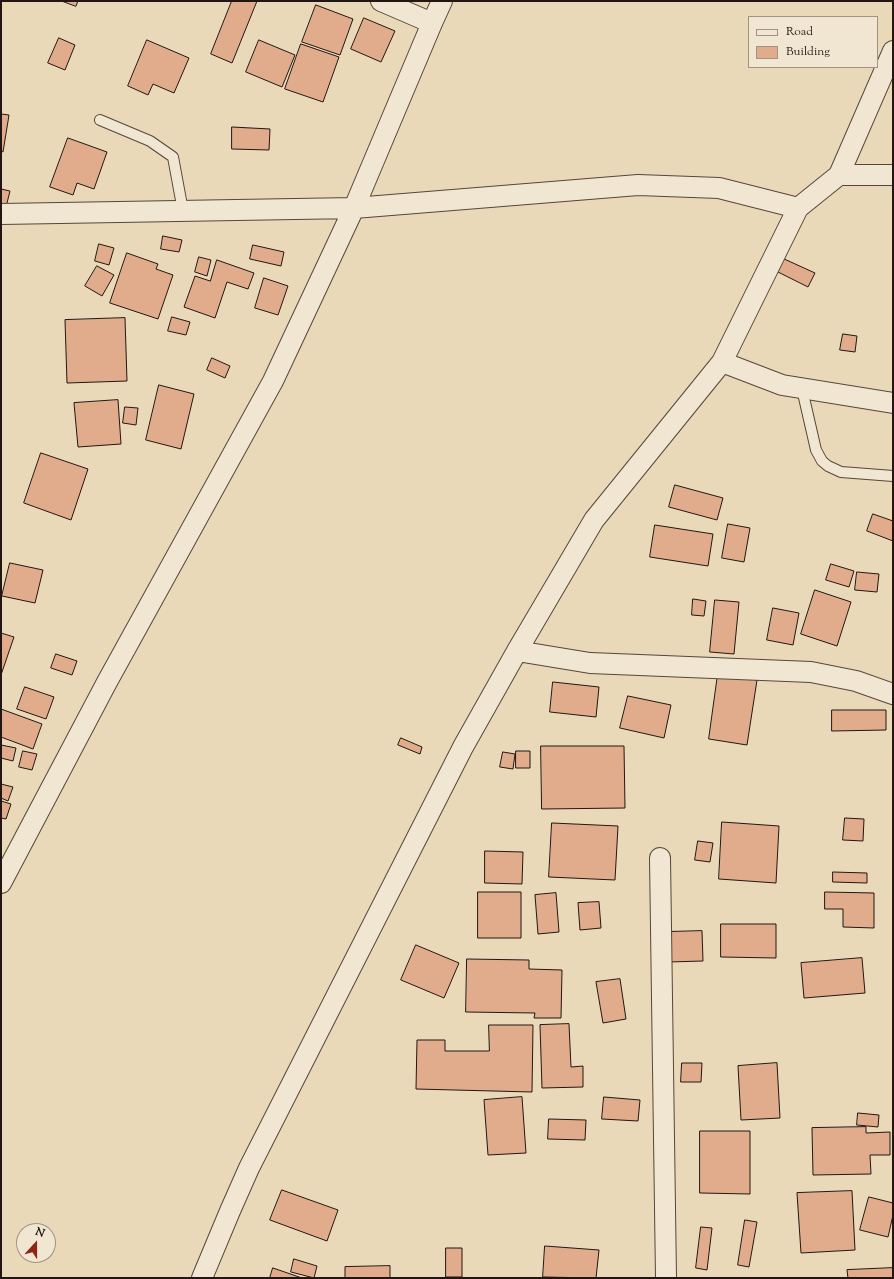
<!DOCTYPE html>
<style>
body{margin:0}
#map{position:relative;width:894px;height:1279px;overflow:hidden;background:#e9d9b8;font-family:"Sorts Mill Goudy",serif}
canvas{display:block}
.frame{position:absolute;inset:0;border:2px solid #231612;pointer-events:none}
.legend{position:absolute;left:748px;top:16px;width:130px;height:52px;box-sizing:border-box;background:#f1e6d1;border:1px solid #9f9385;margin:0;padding:5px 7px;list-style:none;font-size:12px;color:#231612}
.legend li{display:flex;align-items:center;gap:8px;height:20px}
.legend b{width:20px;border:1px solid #9f9385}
.north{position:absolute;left:16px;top:1223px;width:40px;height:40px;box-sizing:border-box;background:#f1e6d1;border:1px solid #9f9385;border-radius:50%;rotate:21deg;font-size:11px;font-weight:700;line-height:16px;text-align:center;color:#231612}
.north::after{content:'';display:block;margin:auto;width:14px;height:18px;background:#8f2418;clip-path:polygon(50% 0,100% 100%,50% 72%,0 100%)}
</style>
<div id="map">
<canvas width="894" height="1279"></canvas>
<div class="frame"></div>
<ul class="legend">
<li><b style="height:5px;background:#f1e6d1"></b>Road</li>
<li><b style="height:11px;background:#e0ac8c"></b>Building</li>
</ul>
<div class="north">N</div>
</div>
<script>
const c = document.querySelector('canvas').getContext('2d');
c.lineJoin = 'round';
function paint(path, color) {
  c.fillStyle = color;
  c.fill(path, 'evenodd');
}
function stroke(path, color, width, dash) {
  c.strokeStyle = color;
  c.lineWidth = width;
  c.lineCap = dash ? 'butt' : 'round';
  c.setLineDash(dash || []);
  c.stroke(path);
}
const building = new Path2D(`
 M62,1h16l-2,5z
 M232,1h25l-25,62 -21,-9z
 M316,5l37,14 -13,36 -38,-13z
 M364,18l31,13 -14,31 -30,-13z
 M59,38l16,7 -10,25 -17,-7z
 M147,40l42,18 -15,35 -21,-9 -5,11 -20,-9z
 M259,40l36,15 -13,32 -36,-15z
 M301,44l38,13 -16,45 -38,-13z
 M1,114l8,1 -6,37 -2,-1z
 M232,127l38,2 -1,21 -37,-1z
 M68,138l39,14 -13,37 -17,-6 -4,12 -23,-8z
 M1,189l9,2 -5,20 -4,-1z
 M163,236l19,4 -3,12 -18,-3z
 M99,244l15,4 -5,17 -14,-4z
 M253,245l31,7 -3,14 -31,-7z
 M127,253l31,11 -2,5 17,6 -15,44 -48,-16z
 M199,257l12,3 -4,16 -12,-4z
 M782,258l33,15 -7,14 -32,-16z
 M217,260l37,13 -6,16 -21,-7 -12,36 -31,-11 11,-31 15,5z
 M97,266l17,9 -12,21 -17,-10z
 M264,278l24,8 -10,29 -23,-7z
 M172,317l18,5 -4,13 -18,-4z
 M125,318l2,63 -60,2 -2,-63z
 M843,334l14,2 -2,16 -15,-2z
 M212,358l18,8 -5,12 -18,-8z
 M159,385l35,9 -13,55 -35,-9z
 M118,400l3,44 -43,3 -4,-44z
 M125,407l13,1 -2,17 -13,-2z
 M41,453l47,16 -17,51 -47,-17z
 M675,485l48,13 -6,22 -48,-13z
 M873,514l20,7v20l-26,-10z
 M728,524l22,4 -6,34 -22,-4z
 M655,525l58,9 -5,32 -58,-9z
 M10,563l33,7 -8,33 -33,-7z
 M831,564l23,7 -5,16 -23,-7z
 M857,572l22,2 -2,18 -22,-2z
 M815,590l36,12 -14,44 -36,-12z
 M693,599l13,2 -2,15 -12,-1z
 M715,600l24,2 -5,52 -24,-2z
 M773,608l26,5 -6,32 -26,-5z
 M1,633l13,4 -13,38z
 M56,654l21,7 -5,14 -21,-7z
 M718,674l39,6 -10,65 -38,-6z
 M553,682l46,5 -3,30 -46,-5z
 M25,687l29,10 -8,22 -29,-10z
 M628,696l43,9 -7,33 -44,-10z
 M1,709l41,15 -9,25 -32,-12z
 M832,710h54v20l-54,1z
 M401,738l21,9 -2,7 -22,-9z
 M1,745l15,3 -3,13 -12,-3z
 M541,746h83l1,62 -83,1z
 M23,751l14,3 -5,16 -13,-3z
 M516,751h14v17h-14z
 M503,752l12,2 -2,15 -13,-2z
 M1,784l12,3 -5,14 -7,-3z
 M1,801l10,3 -5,15 -5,-1z
 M845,818l19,1 -1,22 -20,-1z
 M722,822l57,4 -3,57 -57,-4z
 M552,823l66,3 -3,54 -66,-3z
 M698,841l15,2 -3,19 -15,-2z
 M485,851l38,1 -1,32 -37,-1z
 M833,872l34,1v10l-34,-1z
 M478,892h43v46h-43z
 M825,892l49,1v35l-31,-1v-18h-18z
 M556,893l3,39 -21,2 -3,-39z
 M599,902l2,26 -21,2 -2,-27z
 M721,924h55v34l-55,-1z
 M702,931l1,30 -35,1 -1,-30z
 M416,945l43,18 -15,35 -43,-18z
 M862,958l3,35 -61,5 -3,-35z
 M467,959l62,1v9l33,1 -1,48h-27l1,-5 -69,-1z
 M620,979l6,40 -23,4 -7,-41z
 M569,1024l2,43 12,-1v21l-41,1 -2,-63z
 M489,1025h44l-1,67 -116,-3 1,-49h28v11h44z
 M682,1063h20l-1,19h-20z
 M777,1063l3,55 -39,2 -3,-54z
 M522,1097l4,56 -38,2 -4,-55z
 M604,1097l36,3 -2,21 -36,-2z
 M858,1113l21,2 -1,12 -21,-2z
 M549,1119l37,1 -1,20 -37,-1z
 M866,1127v6l24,-1v23h-20l1,19 -58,1 -1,-47z
 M700,1131h50v63l-50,-1z
 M282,1190l56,20 -11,31 -57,-21z
 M852,1191l3,59 -54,3 -4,-60z
 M869,1197l24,6v12l-5,22 -28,-7z
 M745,1220l12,2 -8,45 -11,-2z
 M701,1227l11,1 -5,42 -11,-2z
 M545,1246l54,4 -3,28 -53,-1z
 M446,1248h16v29h-16z
 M294,1259l23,7 -3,12 -23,-6z
 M390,1266v12h-45v-11z
 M273,1268l29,10h-32z
 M893,1268v10h-45l-1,-8z`);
paint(building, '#e0ac8c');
stroke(building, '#231612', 1);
const service = new Path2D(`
 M100,120l50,21 23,16 10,54
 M802,389l14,61 6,11 6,5 13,6 52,4`);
const minor = new Path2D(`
 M381,1l51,22
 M442,1l-10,22 -78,185 284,-23 81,3 79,20 41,-33 54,-124
 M839,175h54
 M1,214l353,-6 -81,173 -166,301 -106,201
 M722,362l60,23 111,18
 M517,651l73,12 221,9 45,9 37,13
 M660,858l6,420
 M202,1278l28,-67 19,-43 214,-421 54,-96 77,-131 128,-158 76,-154`);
stroke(service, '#54473c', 12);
stroke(minor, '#54473c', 22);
stroke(service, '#f1e6d1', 10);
stroke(minor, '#f1e6d1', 20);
</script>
